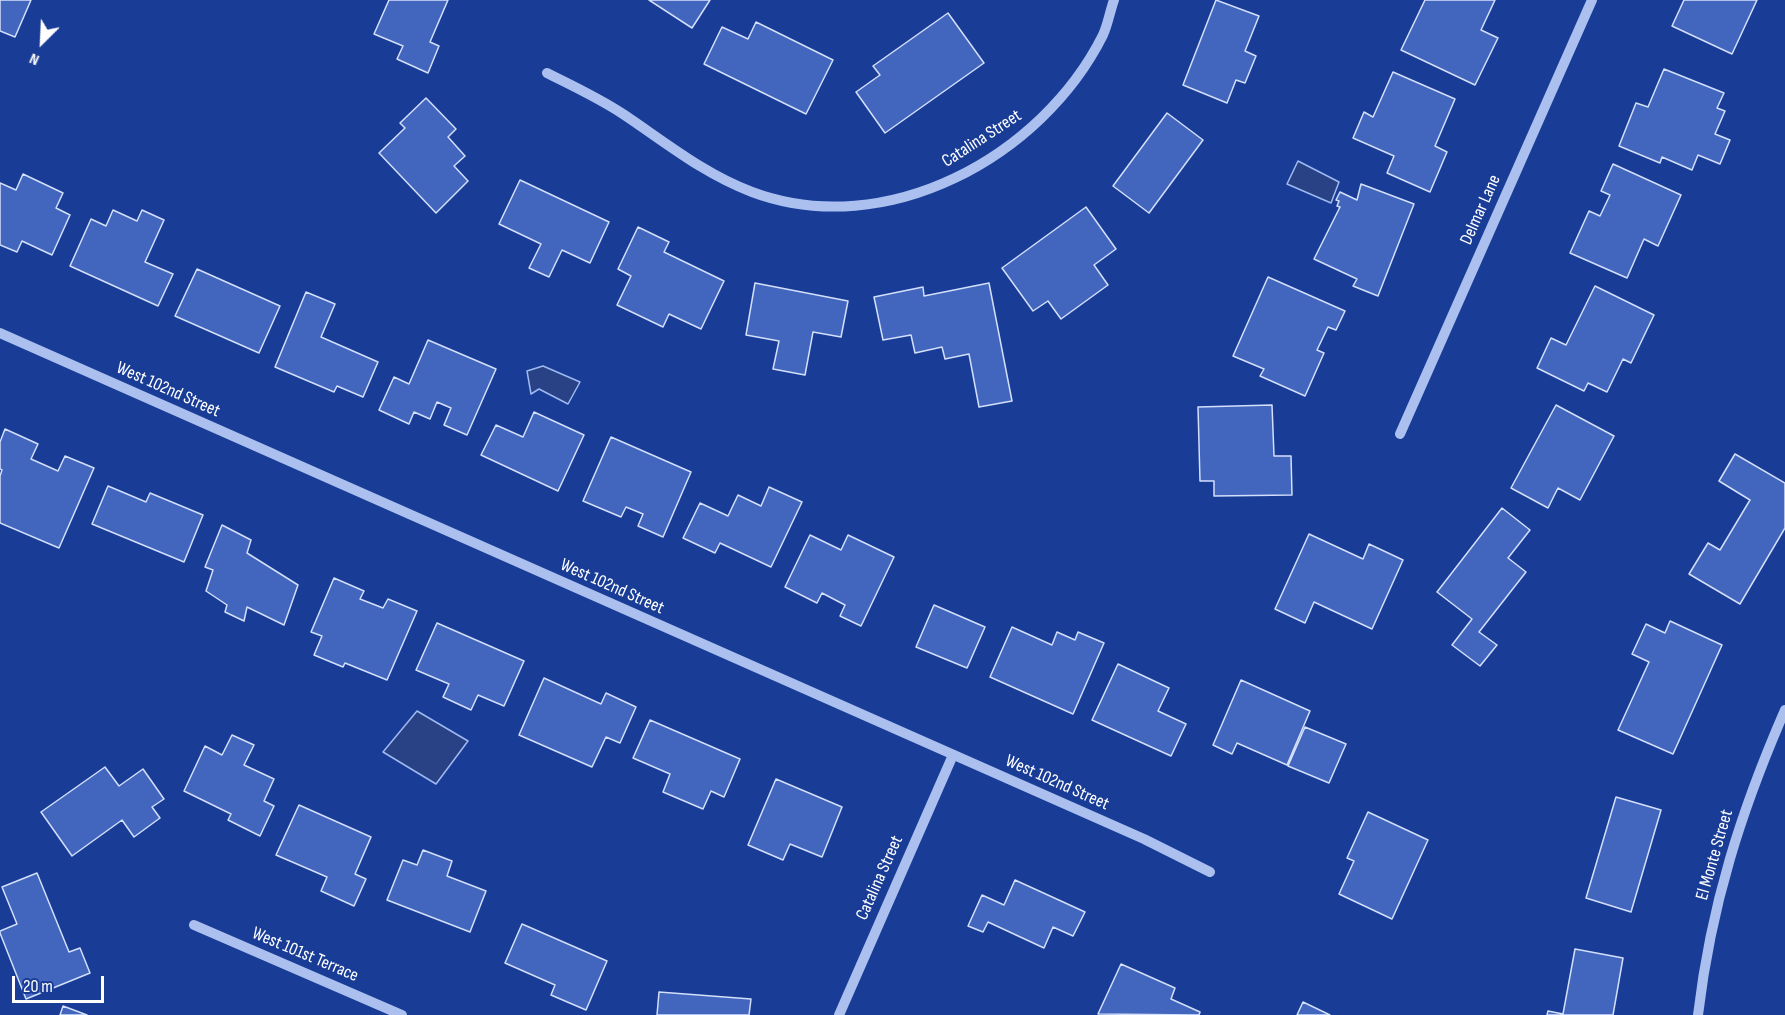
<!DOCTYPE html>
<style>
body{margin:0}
#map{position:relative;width:1785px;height:1015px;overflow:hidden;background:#193d96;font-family:"Sofia Sans Condensed",sans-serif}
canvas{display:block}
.north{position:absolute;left:12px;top:12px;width:60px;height:60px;-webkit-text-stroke:4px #193d96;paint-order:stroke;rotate:204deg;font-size:16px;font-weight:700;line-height:24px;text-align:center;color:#fff}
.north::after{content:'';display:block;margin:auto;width:21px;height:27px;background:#fff;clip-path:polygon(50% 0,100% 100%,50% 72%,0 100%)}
.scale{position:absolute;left:12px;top:976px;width:92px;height:27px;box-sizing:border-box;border:3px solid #fff;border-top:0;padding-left:8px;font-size:18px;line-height:21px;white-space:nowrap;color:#fff;-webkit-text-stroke:4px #193d96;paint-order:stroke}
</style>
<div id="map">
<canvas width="1785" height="1015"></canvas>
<div class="north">N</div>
<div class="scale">20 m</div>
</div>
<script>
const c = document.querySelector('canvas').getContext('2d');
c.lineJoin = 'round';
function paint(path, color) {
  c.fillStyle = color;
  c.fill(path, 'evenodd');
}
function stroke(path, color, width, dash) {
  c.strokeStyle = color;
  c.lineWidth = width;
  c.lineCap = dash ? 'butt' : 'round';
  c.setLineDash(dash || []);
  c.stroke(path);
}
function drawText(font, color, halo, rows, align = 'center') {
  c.font = font + ' "Sofia Sans Condensed",sans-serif';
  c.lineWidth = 5;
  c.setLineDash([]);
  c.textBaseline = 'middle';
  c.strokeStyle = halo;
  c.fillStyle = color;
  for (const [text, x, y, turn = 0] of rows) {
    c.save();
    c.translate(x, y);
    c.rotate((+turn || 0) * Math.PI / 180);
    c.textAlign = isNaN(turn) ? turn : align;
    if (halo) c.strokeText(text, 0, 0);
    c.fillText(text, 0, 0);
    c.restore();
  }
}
const water = new Path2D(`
 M1298,161l41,21 -8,21 -44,-19z
 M543,366l37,16 -12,22 -29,-15 -8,5 -4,-23z
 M417,711l51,30 -32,43 -53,-32z`);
paint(water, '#284285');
stroke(water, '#9fb9f2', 1.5);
const building = new Path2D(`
 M0,0h31l-16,37 -15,-6z
 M389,0h59l-18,42 9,4 -11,27 -31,-14 6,-13 -29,-12z
 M649,0h61l-18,28z
 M1216,0l43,16 -14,35 11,5 -11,27 -9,-3 -9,23 -44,-18z
 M1425,0h70l-14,30 17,8 -23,47 -74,-35z
 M1684,0h73l-25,54 -60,-28z
 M948,13l36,50 -99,70 -29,-41 24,-17 -7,-9z
 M756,22l77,38 -27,54 -102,-50 18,-37 26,12z
 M1664,69l60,24 -7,15 8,3 -10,23 15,6 -10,24 -22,-9 -6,15 -30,-13 -2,6 -41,-17 17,-43 12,4z
 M1393,72l62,27 -20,47 12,6 -17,40 -43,-19 7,-17 -41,-18 11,-26 9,5z
 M426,98l30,31 -8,8 17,19 -11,10 14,15 -32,32 -57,-60 26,-25 -5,-5z
 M1167,113l36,27 -54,73 -36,-27z
 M1613,164l68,31 -23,51 -14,-7 -17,39 -57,-25 19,-42 11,5 10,-21 -9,-4z
 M23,174l40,19 -7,15 14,7 -18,40 -30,-14 -5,11 -17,-7v-62l16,7z
 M520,180l89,42 -19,41 -28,-13 -13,27 -20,-9 12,-24 -42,-20z
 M1361,184l53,20 -36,92 -25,-10 4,-7 -43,-20 26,-52 -3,-1 2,-5 -3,-1 4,-8 17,8z
 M1086,207l30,42 -22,16 14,20 -47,34 -13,-18 -15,10 -31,-43z
 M113,210l24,11 5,-11 22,10 -19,42 28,12 -15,32 -88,-40 21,-47 15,7z
 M638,227l31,15 -5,10 60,29 -23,48 -32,-15 -6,13 -46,-22 14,-29 -13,-7z
 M197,269l83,37 -21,47 -84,-37z
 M1268,277l77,34 -9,19 -8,-3 -11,23 7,3 -19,43 -45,-20 4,-7 -31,-13z
 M755,283l93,18 -7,36 -28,-5 -8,43 -32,-6 6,-28 -33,-6z
 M989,283l23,118 -33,6 -10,-53 -24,5 -3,-12 -27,6 -4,-18 -28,5 -9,-43 49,-10 1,9z
 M1595,286l59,29 -23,48 -8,-4 -16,33 -19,-9 -4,8 -47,-23 14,-30 15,7z
 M306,292l29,12 -14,33 57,25 -15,35 -26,-11 -3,6 -59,-25z
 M428,340l68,29 -29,66 -23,-10 7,-17 -14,-6 -7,17 -16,-7 -5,12 -30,-14 15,-33 15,7z
 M1272,405l2,51h17l1,39 -78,1v-15h-14l-2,-74z
 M1556,405l58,31 -34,64 -22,-12 -10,20 -37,-20z
 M534,412l50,23 -26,56 -77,-36 15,-30 27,12z
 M5,429l33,15 -7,15 27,12 7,-15 29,12 -35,80 -59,-25v-47l2,-6 -2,-1v-27z
 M611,437l80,35 -28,65 -25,-11 5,-12 -17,-7 -5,10 -38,-16z
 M1735,454l50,29v45l-45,76 -51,-30 19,-31 12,7 30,-50 -31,-19z
 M108,486l38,16 4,-9 53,22 -19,47 -92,-38z
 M769,487l33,15 -31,65 -51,-24 -5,10 -32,-15 17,-35 28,13 10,-21 23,11z
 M1502,508l28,22 -22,28 18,14 -47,60 18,13 -17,21 -28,-21 20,-26 -35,-27z
 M222,525l29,15 -4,13 51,32 -14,40 -37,-18 -3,14 -19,-9 2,-7 -21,-14 7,-21 -8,-3z
 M1309,534l54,25 6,-15 34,16 -31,69 -58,-27 -9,21 -30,-14z
 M810,535l31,15 7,-15 46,22 -33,69 -21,-10 5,-11 -23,-12 -5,10 -32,-16z
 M334,578l30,13 -4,8 23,9 5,-9 29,12 -30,69 -42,-17 -2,4 -29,-12 8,-19 -11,-4z
 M934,605l51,22 -18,41 -51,-21z
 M1670,621l52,24 -49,109 -55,-24 31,-68 -17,-8 14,-30 19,9z
 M437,623l87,38 -20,45 -26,-11 -7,15 -28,-13 6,-13 -33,-14z
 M1012,627l40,18 5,-13 18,8 3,-8 26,11 -31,71 -83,-37z
 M1118,664l51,24 -11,23 28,13 -15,32 -79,-36z
 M544,678l57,26 5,-11 30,14 -16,36 -14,-6 -14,30 -73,-32z
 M1241,680l69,31 -23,54 -50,-22 -5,11 -19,-9z
 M650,720l90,39 -16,38 -13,-6 -8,18 -40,-17 7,-18 -37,-16z
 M1305,727l41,17 -17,39 -41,-17z
 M232,735l22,10 -10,20 30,14 -10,22 10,5 -14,30 -32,-16 3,-6 -47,-23 21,-45 17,9z
 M105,767l14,19 24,-17 21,30 -12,8 8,11 -26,19 -12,-17 -50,36 -31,-44z
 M776,779l66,28 -20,50 -32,-13 -7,16 -35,-15z
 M1616,797l45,13 -30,102 -45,-14z
 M299,805l72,32 -16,37 11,5 -12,27 -33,-15 6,-14 -51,-22z
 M1368,812l60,28 -36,79 -53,-25 15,-33 -7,-3z
 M423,850l29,11 -5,15 39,15 -16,41 -83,-32 16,-40 14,5z
 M37,873l32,79 11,-4 10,25 -64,26 -26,-66v-2l17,-7 -15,-37z
 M1015,880l70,32 -12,24 -20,-9 -9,21 -56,-26 -5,10 -15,-6 14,-31 22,10z
 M522,924l85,37 -21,49 -35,-15 4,-10 -50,-22z
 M1575,949l48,9 -10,57h-66l1,-4 15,3z
 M1121,964l54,24 -4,11 29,13 -1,3 -101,-1z
 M659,992l92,7 -2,16h-92z
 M1303,1002l27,13h-33z
 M63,1006l24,9h-27z`);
paint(building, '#4266bd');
stroke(building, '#d3dffb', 1.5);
stroke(new Path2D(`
 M547,73c26,13 52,25 76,41 42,28 81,60 129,78 134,50 290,-35 351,-157 5,-11 7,-24 11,-35
 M0,333l1144,506 66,33
 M1400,434l192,-434
 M194,925l208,90
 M839,1015l114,-260
 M1698,1015c13,-110 43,-204 87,-305`), '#acc0f0', 10);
drawText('18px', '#fff', '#193d96', [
 ["Catalina Street",982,139,-33],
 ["Delmar Lane",1481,210,-66],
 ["West 102nd Street",168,390,24],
 ["West 102nd Street",612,587,24],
 ["West 102nd Street",1057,783,24],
 ["El Monte Street",1715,855,-74],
 ["Catalina Street",880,878,-66],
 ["West 101st Terrace",305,955,23]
]);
</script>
